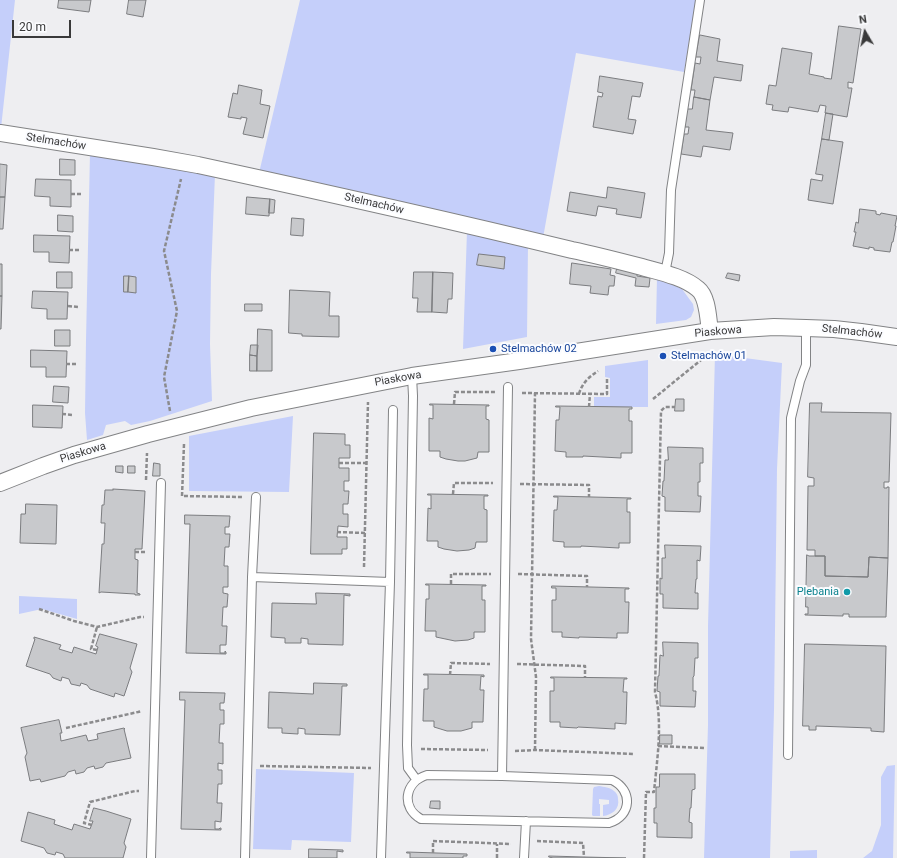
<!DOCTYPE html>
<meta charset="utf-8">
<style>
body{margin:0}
#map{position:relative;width:897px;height:858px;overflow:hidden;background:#eeeef1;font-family:Roboto,sans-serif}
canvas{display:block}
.north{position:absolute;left:845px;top:12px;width:40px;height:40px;-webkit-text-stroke:3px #fbfcff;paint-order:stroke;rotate:351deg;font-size:11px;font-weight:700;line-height:16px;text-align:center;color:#39393a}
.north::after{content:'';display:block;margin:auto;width:14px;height:18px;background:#39393a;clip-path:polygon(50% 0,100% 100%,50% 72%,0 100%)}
.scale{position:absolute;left:12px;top:20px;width:59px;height:18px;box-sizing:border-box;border:2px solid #39393a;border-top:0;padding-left:5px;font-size:12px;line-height:14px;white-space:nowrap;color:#39393a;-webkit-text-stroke:3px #fbfcff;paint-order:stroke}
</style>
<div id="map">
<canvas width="897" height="858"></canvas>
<div class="north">N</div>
<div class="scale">20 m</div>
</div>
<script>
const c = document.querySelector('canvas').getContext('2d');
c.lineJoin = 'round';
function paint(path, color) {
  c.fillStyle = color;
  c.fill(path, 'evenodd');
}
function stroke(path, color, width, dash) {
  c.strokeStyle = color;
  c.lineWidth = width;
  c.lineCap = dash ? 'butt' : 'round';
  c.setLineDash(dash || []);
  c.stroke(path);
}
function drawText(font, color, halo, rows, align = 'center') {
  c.font = font + ' Roboto,sans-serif';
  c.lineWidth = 4;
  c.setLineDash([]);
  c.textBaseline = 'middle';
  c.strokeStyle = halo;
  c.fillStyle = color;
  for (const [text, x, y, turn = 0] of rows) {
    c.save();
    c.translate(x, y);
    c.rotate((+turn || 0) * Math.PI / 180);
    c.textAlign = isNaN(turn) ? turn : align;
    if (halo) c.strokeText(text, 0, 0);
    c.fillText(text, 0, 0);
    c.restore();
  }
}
paint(new Path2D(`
 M0,0h15l-14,128 -1,-1z
 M300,0h396l-12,72 -108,-19 -33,185 -284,-65z
 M90,153l125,21 -4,100 -1,70 2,57 -62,20 -19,4 -6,-4 -19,4 -3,10 -16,5 -2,-27 1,-73z
 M467,231l61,13 -1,93 -64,12z
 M657,277l25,12 11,15 1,6 -3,7 -5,3 -30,4z
 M715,354l67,9 -5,106 -3,241 -4,148h-66l4,-133v-99z
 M648,360v47h-54v-10h16v-19l-5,-1v-11z
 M293,416l-4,76 -100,-1v-55z
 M19,596l58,3v20l-35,-10 -23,5z
 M895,765l-2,93h-30l9,-7 9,-26v-48l6,-11z
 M256,769l98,4 -3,69 -59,-2 -1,10 -38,-1z
 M599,786c5,1 11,1 15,5 3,2 4,5 4,8 2,10 -6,16 -15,17v-11l6,-1v-4l-10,-1v5h1v12h-7l-1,-1 1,-26 1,-2z
 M817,850v8h-27v-7z`), '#c5cffa');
const building = new Path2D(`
 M59,0h32l-2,12 -31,-4z
 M129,0h17l-3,17 -16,-3z
 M839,26l22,3 -8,54 -5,-1v6h4l-5,29 -22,-4 1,-7 -6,-1 -2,7 -29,-5 -1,5 -16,-2 1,-5 -7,-1 3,-19 7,1 6,-38 30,5 -3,21 15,3v1l7,1z
 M700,35l20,4 -3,22 26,4 -2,16 -27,-4 -4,23 -16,-3 1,-7h-4l4,-27 5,1 1,-7h-5z
 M600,76l43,7 -3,14 -8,-1 -4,23 8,1 -3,14 -40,-7 5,-31 4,1 1,-4 -5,-1z
 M239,85l23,5 -2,14 10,2 -7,32 -20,-4 4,-16 -6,-1v2l-13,-2 5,-24 4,1z
 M694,97l16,3 -4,30 27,3 -3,17 -27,-4 -2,11 -20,-3 3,-20h4l1,-7h-4l2,-18h5z
 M826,113l7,1 -4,26 -7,-1z
 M822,139l21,3 -10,62 -25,-4 3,-21 11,2 1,-6 -7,-1z
 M60,159l15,1v15h-15z
 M0,164l7,1 -2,32h-5z
 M36,179l35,1v27l-21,-1v-9l-15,-1z
 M608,187l37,6 -4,25 -25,-4 1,-5 -19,-3 -2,10 -29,-5 3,-19 36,6z
 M0,197h5l-2,32h-3z
 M247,197l23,2 -1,17 -23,-2z
 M270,199l5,1 -1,13h-5z
 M860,209l16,2v3l4,1 1,-2 16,3 -2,10h1l-3,16h-1l-2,10 -16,-2v-2l-5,-1v2l-16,-3 3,-14h-2l2,-10 2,1z
 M58,215l15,1v16l-15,-1z
 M292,218l12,1 -1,17 -12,-1z
 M34,235l36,1 -1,27 -20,-1v-10h-15z
 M479,254l26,3 -1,12 -27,-4z
 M572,263l39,6 -1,6 5,1 -1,10h-5l-1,9 -18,-2 1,-7 -21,-2z
 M0,264h2v32h-2z
 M617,269l20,4v3l13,2 -1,9 -14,-1 1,-8 -20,-5z
 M57,272h15v16h-15z
 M414,272h19l-1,40h-15l1,-14h-5z
 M433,272l20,1 -1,26h-4l-1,14 -15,-1z
 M728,273l12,2 -1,6 -13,-3z
 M124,276h5l-1,16h-4z
 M129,276l7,1v16l-8,-1z
 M290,290l40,2 -1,24h10v21l-37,-1v-2l-13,-1z
 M33,291l35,1 -1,27h-20v-10l-15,-1z
 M0,296h2l-1,33h-1z
 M245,304h17v7h-17z
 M258,329l14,1v41h-15z
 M55,330h15v16h-15z
 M251,345h7l-1,11 -7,-1z
 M31,350l36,1 -1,26h-20v-10h-15z
 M250,355l7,1v15h-7z
 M54,386l15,1 -1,16 -15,-1z
 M676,399h8v12h-9z
 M810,403h12l-1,9 70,1 -2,69h-5v6h3v-1h2l-1,71 -19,-1 -1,20 -43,-1v-20h-10v-6h-8l1,-64h6v-8l-6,-1z
 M430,404l59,1v1h-3v13l3,1v32h-11l-1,6 -12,3h-7l-12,-2 -6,-2v-6h-11v-33l4,1v-14h-3z
 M33,405l30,1 -1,22 -29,-1z
 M556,406l76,1v2h-3v12h3v32h-11v5l-38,-2v1h-17v-5l-11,-1 1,-31h3l1,-13h-4z
 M314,433l31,1v11h5v13h-11v10h10v13h-5v10h5l-1,13h-5v10h5v13l-10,-1 -1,11h10v12h-5v5h-31z
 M668,447l35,1v15h-3v19h-2v14h3l-1,16 -35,-1v-14l-3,-1 1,-15h1l1,-21h3z
 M154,463l6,1v12h-7z
 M116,466h7v7l-7,-1z
 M128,466h7v7h-7z
 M113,489l32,2 -3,58h-7v10l3,1 -1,33 3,1v1h-5v-1l-34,-2 -2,1 3,-49h2l1,-21h-4l1,-18h2l1,-15h8z
 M428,494l60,1v1h-4v13l3,1v32h-11l-1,6 -6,2 -12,1 -13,-2 -6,-2v-6h-11l1,-33 3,1v-14h-3z
 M554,496l77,2v1h-4v13h3v31h-11v5l-38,-2v1h-17v-5l-11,-1 1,-31h3l1,-13h-4z
 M26,504l31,1 -1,39 -36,-1 1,-29h4z
 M185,515l45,1 -1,11h-4v7h5l-1,13h-4l-1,19h4v21h-5v6l5,1 -1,13h-4l-1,19h5l-1,19h-6v8h5v-2l1,1v2l-40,-1 4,-129h-5z
 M665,545l36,1 -1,15 -3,-1v19h-1l-1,14h3v16l-35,-1v-14h-3v-16l2,1v-21h3z
 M807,555l2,1h16v20l43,1 1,-20 19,1 -2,59h-37v-3h-6v2l-38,-1v-1h3v-7h-2z
 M426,584l60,1v1h-4v14h3v32h-11v6l-6,2 -13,1 -19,-4v-6h-11l1,-32h3v-14h-3z
 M552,586l77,2v1h-4v13h4l-1,31h-11v5l-38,-1v1l-17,-1v-5h-10v-32h4v-12h-4z
 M316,593l34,1v2l-6,-1 -1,50 -35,-1v-5l-7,-1v5h-16v-5l-14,-1 1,-34 44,1z
 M100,634l37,10 -7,24 2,4 -8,24 -9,-3 -1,4 -24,-8 -3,-4 -6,-2 -1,3 -9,-2 -2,-5 -7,-2 -1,4 -8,-3 -3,-4 -24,-8 9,-27h-1v-2l27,8 -2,4 13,4 2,-6 22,7 2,-7 -2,-1z
 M663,642l35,1v15h-3l-1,18 -1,1v14h3l-1,16 -35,-1v-14l-3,-1 1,-15h1l1,-21 3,1z
 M805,644l81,2 -2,86 -13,-1v-3l-55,-2v4h-7v-4h-6z
 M424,674l60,1v2l-3,-1 -1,14h4l-1,32h-11v6l-11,3h-14l-13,-4v-6h-11l1,-32h4v-14h-4z
 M551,677l76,1v1h-3l-1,13h4l-1,32 -11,-1v6l-37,-2 -1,1 -17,-1v-5h-10v-31h4v-13h-3z
 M314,683l33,1v2h-5l-2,49 -35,-1v-5l-7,-1v6l-16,-1v-5h-14l1,-36 44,2z
 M180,692l45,1 -1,10h-4v7h4v14h-4l-1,19h4v21l-5,-1v7h4v14h-4l-1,19h5l-1,19 -6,-1v8h4l1,-1h1v2l-40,-1 4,-129h-5z
 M59,720l3,13h-2l1,8 25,-6 2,6 10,-2 -1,-5 27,-6 1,1h-1l7,29 -25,5 -3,4 -8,2 -1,-3 -7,2 -3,4 -8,2 -1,-4 -7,2 -3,4 -24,6 -1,-3 -10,2 -5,-24 2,-4 -6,-25z
 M660,735h12v9h-12z
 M660,774h35v15l-3,1 -1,18h-1l-1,14 3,1v15l-35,-1v-14h-3v-15h2v-21h3z
 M431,801h9v8l-10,-1z
 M94,808l12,3 25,8 -7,24 2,4 -3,11h-58l-2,-4 -7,-2 -1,3 -8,-2 -3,-5 -23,-7 7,-29 27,8 -1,4 18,6 2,-6 16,5 3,-8h-3z
 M309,849l34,1v2l-6,-1v7h-28z
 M407,852l60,2v2h-4v2h-53v-5h-3z
 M549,856l35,1 42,1h-73l-4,-1z`);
paint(building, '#c8c9cc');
stroke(building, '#7b7c7f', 1);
const lane = new Path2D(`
 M665,273l4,-20 2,-63 29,-190
 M412,376l1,20 -6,349 1,23 8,11
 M252,577l138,5 -9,276
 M390,582l3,-172
 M788,755l3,-337 9,-37 6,-16v-37
 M502,776l110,4c21,10 20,36 -3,43l-188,-4c-20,-11 -17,-37 6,-44l75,1 6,-389
 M151,858l10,-375
 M245,858l7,-281 4,-80
 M524,858l2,-37`);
const street = new Path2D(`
 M0,133l153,24 45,8c125,27 250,55 374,85 24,5 47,11 70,17 18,5 42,10 56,22 10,8 10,30 12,42
 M0,483l43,-17 31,-11 74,-21 103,-26 161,-32 107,-15 191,-30 64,-4 32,1 28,1 27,3 36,5`);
stroke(lane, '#828385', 10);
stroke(street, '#828385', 18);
stroke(new Path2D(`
 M71,194h10
 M69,250h11
 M68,306l10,1
 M66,364h11
 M522,393l85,1v-17
 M579,394c3,-11 10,-17 19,-23
 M653,399l48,-39 1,-6 -1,-4
 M454,404l1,-12h41
 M589,407l1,-13
 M170,411l-6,-34 13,-66 -13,-60 17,-72
 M62,414l11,1
 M184,444l-2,52 61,1
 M339,463h28
 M146,480l1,-27
 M520,484l69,1v12
 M453,494l1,-11h39
 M337,532l28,1
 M135,552h12
 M364,567l4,-165
 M518,574l69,2v11
 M451,584v-10h40
 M39,609l35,12 23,6 43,-10h4
 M97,650l-6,-1 6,-22
 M517,664l68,2v11
 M450,675l1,-12 39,1
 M66,728l72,-16 4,-1
 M658,746l47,2
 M421,749l67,1
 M535,750l1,-73 -5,-38 4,-246
 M515,751l20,-1 98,4
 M260,766l111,2
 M92,825l-8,-2 6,-21 45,-11h4
 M537,841l46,2 1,14
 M433,853v-12l78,3
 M497,858v-14
 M644,858l2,-66h8c3,-32 9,-69 1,-100l6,-281 4,-4h10`), '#8b8b8d', 2.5, [4, 2]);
stroke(lane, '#fff', 8);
stroke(street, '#fff', 16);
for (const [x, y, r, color] of [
 [493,349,4,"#1a4fb4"],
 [663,356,4,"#1a4fb4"],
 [847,592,4,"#0f9aa8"]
]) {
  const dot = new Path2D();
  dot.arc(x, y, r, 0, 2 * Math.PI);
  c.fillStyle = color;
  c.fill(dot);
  stroke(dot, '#fbfcff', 1.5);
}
drawText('11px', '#39393a', '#fbfcff', [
 ["Stelmachów",56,142,9],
 ["Stelmachów",374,204,13],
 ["Piaskowa",718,332,-5],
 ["Stelmachów",852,332,6],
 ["Piaskowa",398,379,-10],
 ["Piaskowa",83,453,-17]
]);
drawText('11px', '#164399', '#fbfcff', [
 ["Stelmachów 02",501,349],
 ["Stelmachów 01",671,356]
], 'left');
drawText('11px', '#0d838f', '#fbfcff', [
 ["Plebania",839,592]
], 'right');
</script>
